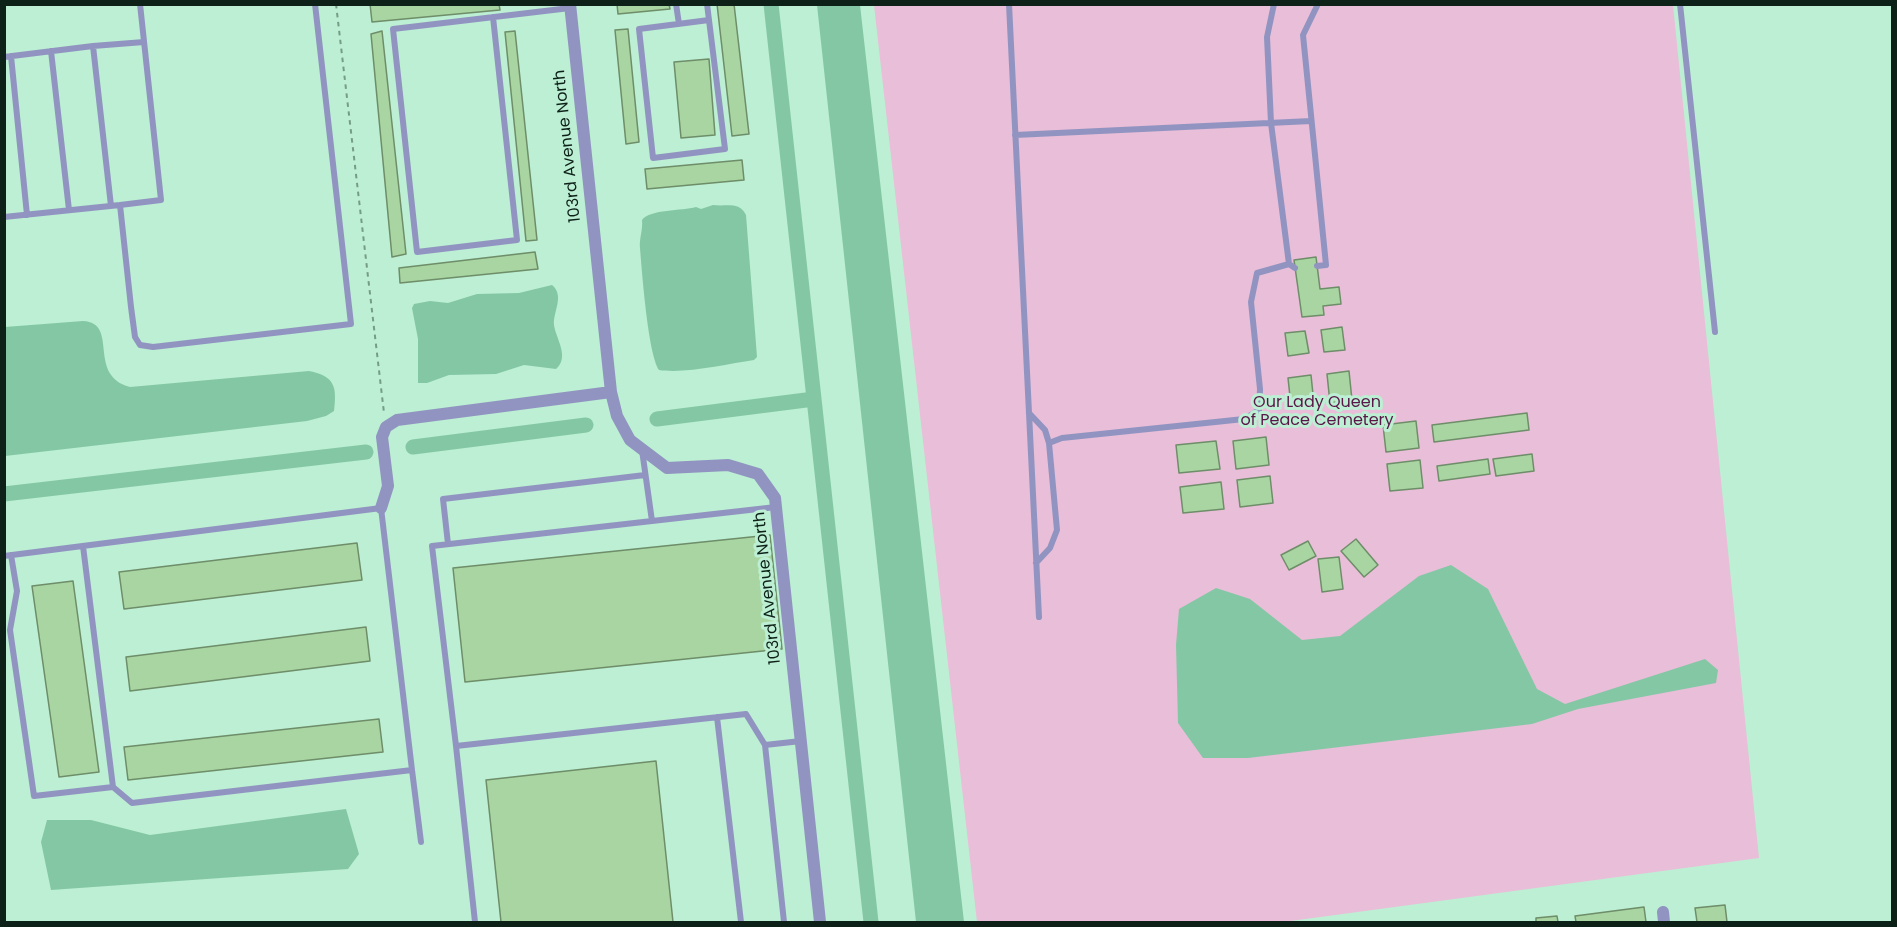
<!DOCTYPE html>
<style>
body{margin:0}
#map{position:relative;width:1897px;height:927px;overflow:hidden;background:#bcefd3;font-family:Poppins,sans-serif}
canvas{display:block}
.frame{position:absolute;inset:0;border:6px solid #0d2118;pointer-events:none}
</style>
<div id="map">
<canvas width="1897" height="927"></canvas>
<div class="frame"></div>
</div>
<script>
const c = document.querySelector('canvas').getContext('2d');
c.lineJoin = 'round';
function paint(path, color) {
  c.fillStyle = color;
  c.fill(path, 'evenodd');
}
function stroke(path, color, width, dash) {
  c.strokeStyle = color;
  c.lineWidth = width;
  c.lineCap = dash ? 'butt' : 'round';
  c.setLineDash(dash || []);
  c.stroke(path);
}
function drawText(font, color, halo, rows, align = 'center') {
  c.font = font + ' Poppins,sans-serif';
  c.lineWidth = 6;
  c.setLineDash([]);
  c.textBaseline = 'middle';
  c.strokeStyle = halo;
  c.fillStyle = color;
  for (const [text, x, y, turn = 0] of rows) {
    c.save();
    c.translate(x, y);
    c.rotate((+turn || 0) * Math.PI / 180);
    c.textAlign = isNaN(turn) ? turn : align;
    if (halo) c.strokeText(text, 0, 0);
    c.fillText(text, 0, 0);
    c.restore();
  }
}
paint(new Path2D(`
 M874,5h799l86,853 -476,64h-306z`), '#e9bed8');
paint(new Path2D(`
 M817,5h43l104,917h-48z
 M713,205c13,2 26,-4 33,10l11,142 -3,3c-27,4 -69,14 -95,10 -11,-17 -17,-98 -19,-122 -1,-9 3,-18 2,-28 8,-11 40,-9 54,-13l5,2z
 M552,285c13,11 1,26 2,40 2,14 16,32 2,44l-32,-4 -28,9 -47,1 -22,8h-9v-44l-6,-31 2,-4 16,-3 18,2 29,-9 42,-1z
 M83,321c37,2 3,54 47,66l179,-16c26,5 28,16 25,40l-8,5 -19,5 -302,35v-129z
 M1451,565l37,24 49,100 28,15 140,-45 13,11 -2,13 -138,26 -46,15 -284,34h-45l-25,-35 -2,-78 3,-36 37,-21 34,11 52,41 38,-4 79,-60z
 M346,809l13,45 -11,15 -297,21 -10,-48 6,-22h44l59,15z`), '#84c7a5');
stroke(new Path2D(`
 M771,4l100,918
 M657,419l157,-20
 M413,447l173,-22
 M4,494l362,-42`), '#84c7a5', 15);
const building = new Path2D(`
 M370,4h129l1,6 -128,12z
 M617,4h52l1,5 -52,5z
 M717,4h17l15,130 -17,2z
 M628,29l11,113 -13,2 -11,-114z
 M382,31l24,223 -14,3 -21,-223z
 M515,31l22,209 -11,1 -21,-209z
 M709,59l6,76 -34,3 -7,-76z
 M742,160l2,20 -97,9 -2,-20z
 M535,252l3,17 -138,14 -1,-15z
 M1316,257l4,32 19,-2 2,17 -18,2 1,9 -22,2 -8,-57z
 M1342,327l3,23 -21,2 -3,-22z
 M1305,331l4,22 -21,3 -3,-23z
 M1349,371l3,29 -22,3 -3,-29z
 M1311,375l3,29 -23,2 -3,-28z
 M1527,413l2,17 -95,12 -2,-17z
 M1416,421l3,27 -33,4 -3,-27z
 M1266,437l3,28 -33,4 -3,-28z
 M1216,441l4,28 -41,4 -3,-28z
 M1532,454l2,17 -38,5 -3,-17z
 M1488,459l2,15 -51,7 -2,-15z
 M1420,460l3,28 -33,3 -3,-27z
 M1270,476l3,27 -33,4 -3,-27z
 M1221,482l3,27 -41,4 -3,-26z
 M770,535l12,114 -317,33 -12,-114z
 M1356,539l22,26 -14,12 -23,-26z
 M1308,541l8,15 -27,14 -8,-15z
 M357,543l5,37 -238,29 -5,-37z
 M1339,557l4,32 -21,3 -4,-33z
 M73,581l26,191 -40,5 -27,-191z
 M366,627l4,34 -240,30 -4,-34z
 M379,719l4,33 -255,28 -4,-33z
 M656,761l17,161h-172l-15,-142z
 M1725,905l2,17h-30l-2,-14z
 M1644,907l2,15h-70l-1,-6z
 M1557,916l1,6h-22v-4z`);
paint(building, '#a8d5a1');
stroke(building, '#6e8d69', 1.5);
stroke(new Path2D(`
 M336,4l48,409`), '#759c87', 2, [4.5, 4.5]);
stroke(new Path2D(`
 M676,4l3,20
 M707,4l18,145 -72,9 -14,-129 70,-9
 M1009,4l30,613
 M1274,4l-7,33 4,86 18,141 6,4
 M1680,4l35,328
 M493,17l24,223 -100,12 -24,-223c59,-7 118,-14 177,-21
 M93,46l51,-4
 M51,51l18,159
 M11,56l16,159
 M4,57l89,-11 18,160
 M1015,135l296,-14
 M120,205l41,-5 -21,-196
 M4,217l116,-12 11,102 4,30 5,8 13,2 198,-23 -36,-320
 M1317,266l9,-1 -23,-230 15,-31
 M1029,413l16,17 4,13 8,87 -7,18 -14,15
 M1049,443l13,-5 182,-19 15,-9 1,-21 -9,-87 6,-29 32,-9
 M642,450l10,71 -220,25 24,200 290,-32 19,31 19,177
 M652,521l124,-14
 M448,544l-5,-45 202,-24
 M83,546l30,241
 M4,556l377,-48 31,262 -280,33 -19,-16 -79,9 -24,-166 7,-39 -6,-36
 M717,717l24,205
 M765,745l36,-4
 M456,746l19,176
 M412,770l9,72`), '#9194c1', 6);
stroke(new Path2D(`
 M570,4l41,388 6,24 13,24 37,28 61,-3 30,9 17,24 45,424
 M381,508l7,-22 -6,-49 4,-10 11,-7 214,-28
 M1663,912l1,10`), '#9194c1', 12);
drawText('16px', '#0d2118', '#bcefd3', [
 ["103rd Avenue North",568,146,-96],
 ["103rd Avenue North",768,588,-96]
]);
drawText('16px', '#5a1647', '#bcefd3', [
 ["Our Lady Queen",1317,403],
 ["of Peace Cemetery",1317,421]
]);
</script>
